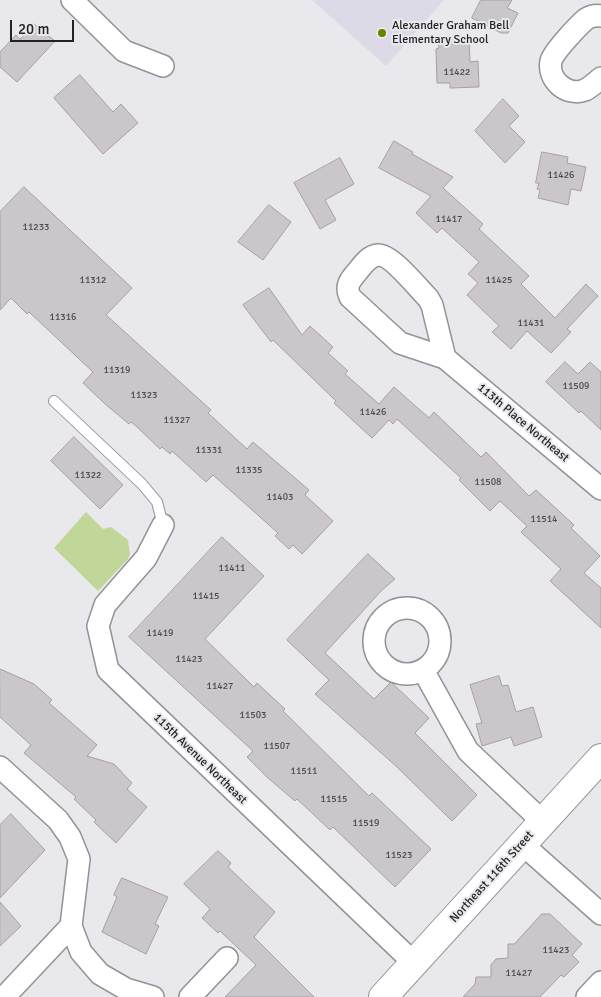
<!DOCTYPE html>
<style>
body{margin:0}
#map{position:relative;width:601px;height:997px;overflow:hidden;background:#e8e8ed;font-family:Signika,sans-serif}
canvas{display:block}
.scale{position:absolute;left:10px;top:20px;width:64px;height:22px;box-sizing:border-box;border:2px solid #232325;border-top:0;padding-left:6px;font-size:15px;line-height:18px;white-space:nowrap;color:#232325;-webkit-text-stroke:4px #e8e8ed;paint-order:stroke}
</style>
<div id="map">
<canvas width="601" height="997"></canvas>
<div class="scale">20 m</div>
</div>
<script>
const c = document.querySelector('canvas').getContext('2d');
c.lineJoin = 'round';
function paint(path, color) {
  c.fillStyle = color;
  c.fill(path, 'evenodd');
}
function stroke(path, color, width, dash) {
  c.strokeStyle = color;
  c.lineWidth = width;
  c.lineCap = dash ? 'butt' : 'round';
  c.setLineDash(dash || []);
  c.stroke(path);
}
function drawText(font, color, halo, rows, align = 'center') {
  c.font = font + ' Signika,sans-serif';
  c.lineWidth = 4;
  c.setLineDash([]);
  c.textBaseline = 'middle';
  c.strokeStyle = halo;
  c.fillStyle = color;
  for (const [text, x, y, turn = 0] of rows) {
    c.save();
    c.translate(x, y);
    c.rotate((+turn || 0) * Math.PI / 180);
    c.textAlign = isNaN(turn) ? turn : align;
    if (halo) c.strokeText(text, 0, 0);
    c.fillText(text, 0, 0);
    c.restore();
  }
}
paint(new Path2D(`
 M312,0h132l-58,66z`), '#dbdae6');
paint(new Path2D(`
 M86,512l17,17 8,-2 17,13 2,14 -2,5 -30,32 -44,-43z`), '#c1d798');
const building = new Path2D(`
 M481,0h31l-5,8 11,5 -10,20h-7l-29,-15z
 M34,24l21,17 -38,41 -17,-15v-15l16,-17 4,4z
 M469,38l1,24 8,-1 1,26 -29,1v-5h-13l-1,-34 3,-1 -1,-9z
 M80,75l33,37 8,-8 17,19 -35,31 -49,-56z
 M503,99l16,17 -10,10 16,16 -20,21 -30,-32z
 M394,141l19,11 -1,2 41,23 -10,11 40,36 -4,5 50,47 -8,8 34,34 31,-34 12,12 -31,33 4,3 -20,21 -24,-22 -16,18 -19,-17 7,-6 -32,-31 11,-12 -10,-9 11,-12 -37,-34 -5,5 -21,-20 15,-17 -52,-28z
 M542,152l26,5 -1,6 19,4 -5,24 -10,-2 -3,16 -30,-7 2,-8 -3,-1 2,-6h-3z
 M340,158l14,26 -29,16 11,20 -16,9 -26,-46z
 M24,187l108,101 -26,27 105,95 -3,3 39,36 6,-7 56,48 -4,5 28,26 -31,33 -9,-9 -4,4 -14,-13 3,-3 -65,-58 -7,7 -34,-31 -2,3 -8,-7 -2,2 -24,-23 -5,-4 -2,2 -25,-21 -21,-20 10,-11 -64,-60 -2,2 -16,-16 -11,12v-98z
 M269,205l22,17 -28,38 -25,-18z
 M269,288l33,47 8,-9 23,21 -5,6 20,18 -3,3 34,30 15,-17 35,31 5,-6 47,45 5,-5 43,44 7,-6 38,35 -3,3 29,28 -16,17 17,15v40l-51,-47 11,-12 -40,-37 6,-6 -27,-25 -10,10 -31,-31 2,-2 -64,-59 -4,5 -4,-4 -17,18 -38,-35 2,-2 -63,-61 -2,2 -28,-37z
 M565,362l13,12 12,-12 11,10v58l-20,-19 -2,2 -33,-31z
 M74,437l49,48 -23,24 -49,-48z
 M222,537l42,39 -59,63 49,48 3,-4 28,26 -2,2 86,85 3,-3 59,56 -36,38 -62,-60 -3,3 -33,-31 -2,2 -27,-23 -21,-21 6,-6 -124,-114z
 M368,554l27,25 -13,11 -57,63 49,46 17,-17 38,36 -14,15 62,62 -25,26 -55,-54 -82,-73 14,-14 -42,-40z
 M0,669l34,15 18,16 -3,3 48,42 -10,11 27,8 18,19 -5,6 20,18 -31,36 -22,-21 2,-2 -22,-21 2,-2 -52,-44 7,-8 -31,-28z
 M499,676l3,10 6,-1 8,27 17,-5 9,30 -28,9 -3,-9 -29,9 -6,-22 6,-1 -12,-38z
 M11,814l34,36 -45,48v-73z
 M218,851l13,12 -3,4 47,45 -21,25 60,60h-89l31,-32 -36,-34 -2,2 -16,-15 8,-9 -26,-25z
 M122,878l46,19 -13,27 4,2 -13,28 -44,-22 15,-35 -3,-2z
 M0,902l21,24 -21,20z
 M542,914h8l32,30 -10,11 7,7 -15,15 -3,-2 -21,22h-77l12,-13 1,-7h15v-12l5,-6 12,-1v-14h6z`);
paint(building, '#cac6c9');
stroke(building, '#a4a0a3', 1);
const lane = new Path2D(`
 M54,401l88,83 15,18 6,23`);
const street = new Path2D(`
 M72,0l52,51 39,15
 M601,16c-5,-1 -10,0 -15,3 -8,7 -32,32 -35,42 -4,19 16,36 34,29 6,-3 11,-8 16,-12
 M445,358l-13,-53 -4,-7c-10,-10 -37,-44 -50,-43 -10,1 -16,11 -21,17 -7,8 -12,14 -7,25l50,46 45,15 156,131
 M163,525l-17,33 -41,47 -7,21 10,44 306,293
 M374 641a33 33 0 1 1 66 0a33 33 0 1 1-66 0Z
 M423,670l45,81 74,70
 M0,767l58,53 12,17 9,22 -8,67 10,26 19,22 26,15 27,8
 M521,843l80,71
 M9,992l62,-66
 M190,997l37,-39
 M587,997l14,-15`);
const secondary = new Path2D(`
 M383,997l218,-239`);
stroke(lane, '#939397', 12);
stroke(street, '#939397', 24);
stroke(secondary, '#939397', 30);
stroke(lane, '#fff', 10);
stroke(street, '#fff', 21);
stroke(secondary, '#fff', 28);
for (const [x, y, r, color] of [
 [382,33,5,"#628400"]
]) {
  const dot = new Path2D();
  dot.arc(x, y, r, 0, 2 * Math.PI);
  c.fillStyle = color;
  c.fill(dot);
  stroke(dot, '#e8e8ed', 2);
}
drawText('10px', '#4d4c4e', null, [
 ["11422",457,72],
 ["11426",561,175],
 ["11417",449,219],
 ["11233",36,227],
 ["11312",93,280],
 ["11425",499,280],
 ["11316",63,317],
 ["11431",531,323],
 ["11319",117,370],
 ["11509",576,386],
 ["11323",144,395],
 ["11426",373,412],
 ["11327",177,420],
 ["11331",209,450],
 ["11335",249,470],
 ["11322",88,475],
 ["11508",488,482],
 ["11403",280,497],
 ["11514",544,519],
 ["11411",232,568],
 ["11415",206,596],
 ["11419",160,633],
 ["11423",189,659],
 ["11427",220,686],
 ["11503",253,715],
 ["11507",277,746],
 ["11511",304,771],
 ["11515",334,799],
 ["11519",366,823],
 ["11523",399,855],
 ["11423",556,950],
 ["11427",519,973]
]);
drawText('12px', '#232325', '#e8e8ed', [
 ["Alexander Graham Bell",392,26],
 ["Elementary School",392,40]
], 'left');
drawText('12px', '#232325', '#e8e8ed', [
 ["113th Place Northeast",523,423,40],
 ["115th Avenue Northeast",200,759,44],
 ["Northeast 116th Street",492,877,-48]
]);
</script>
